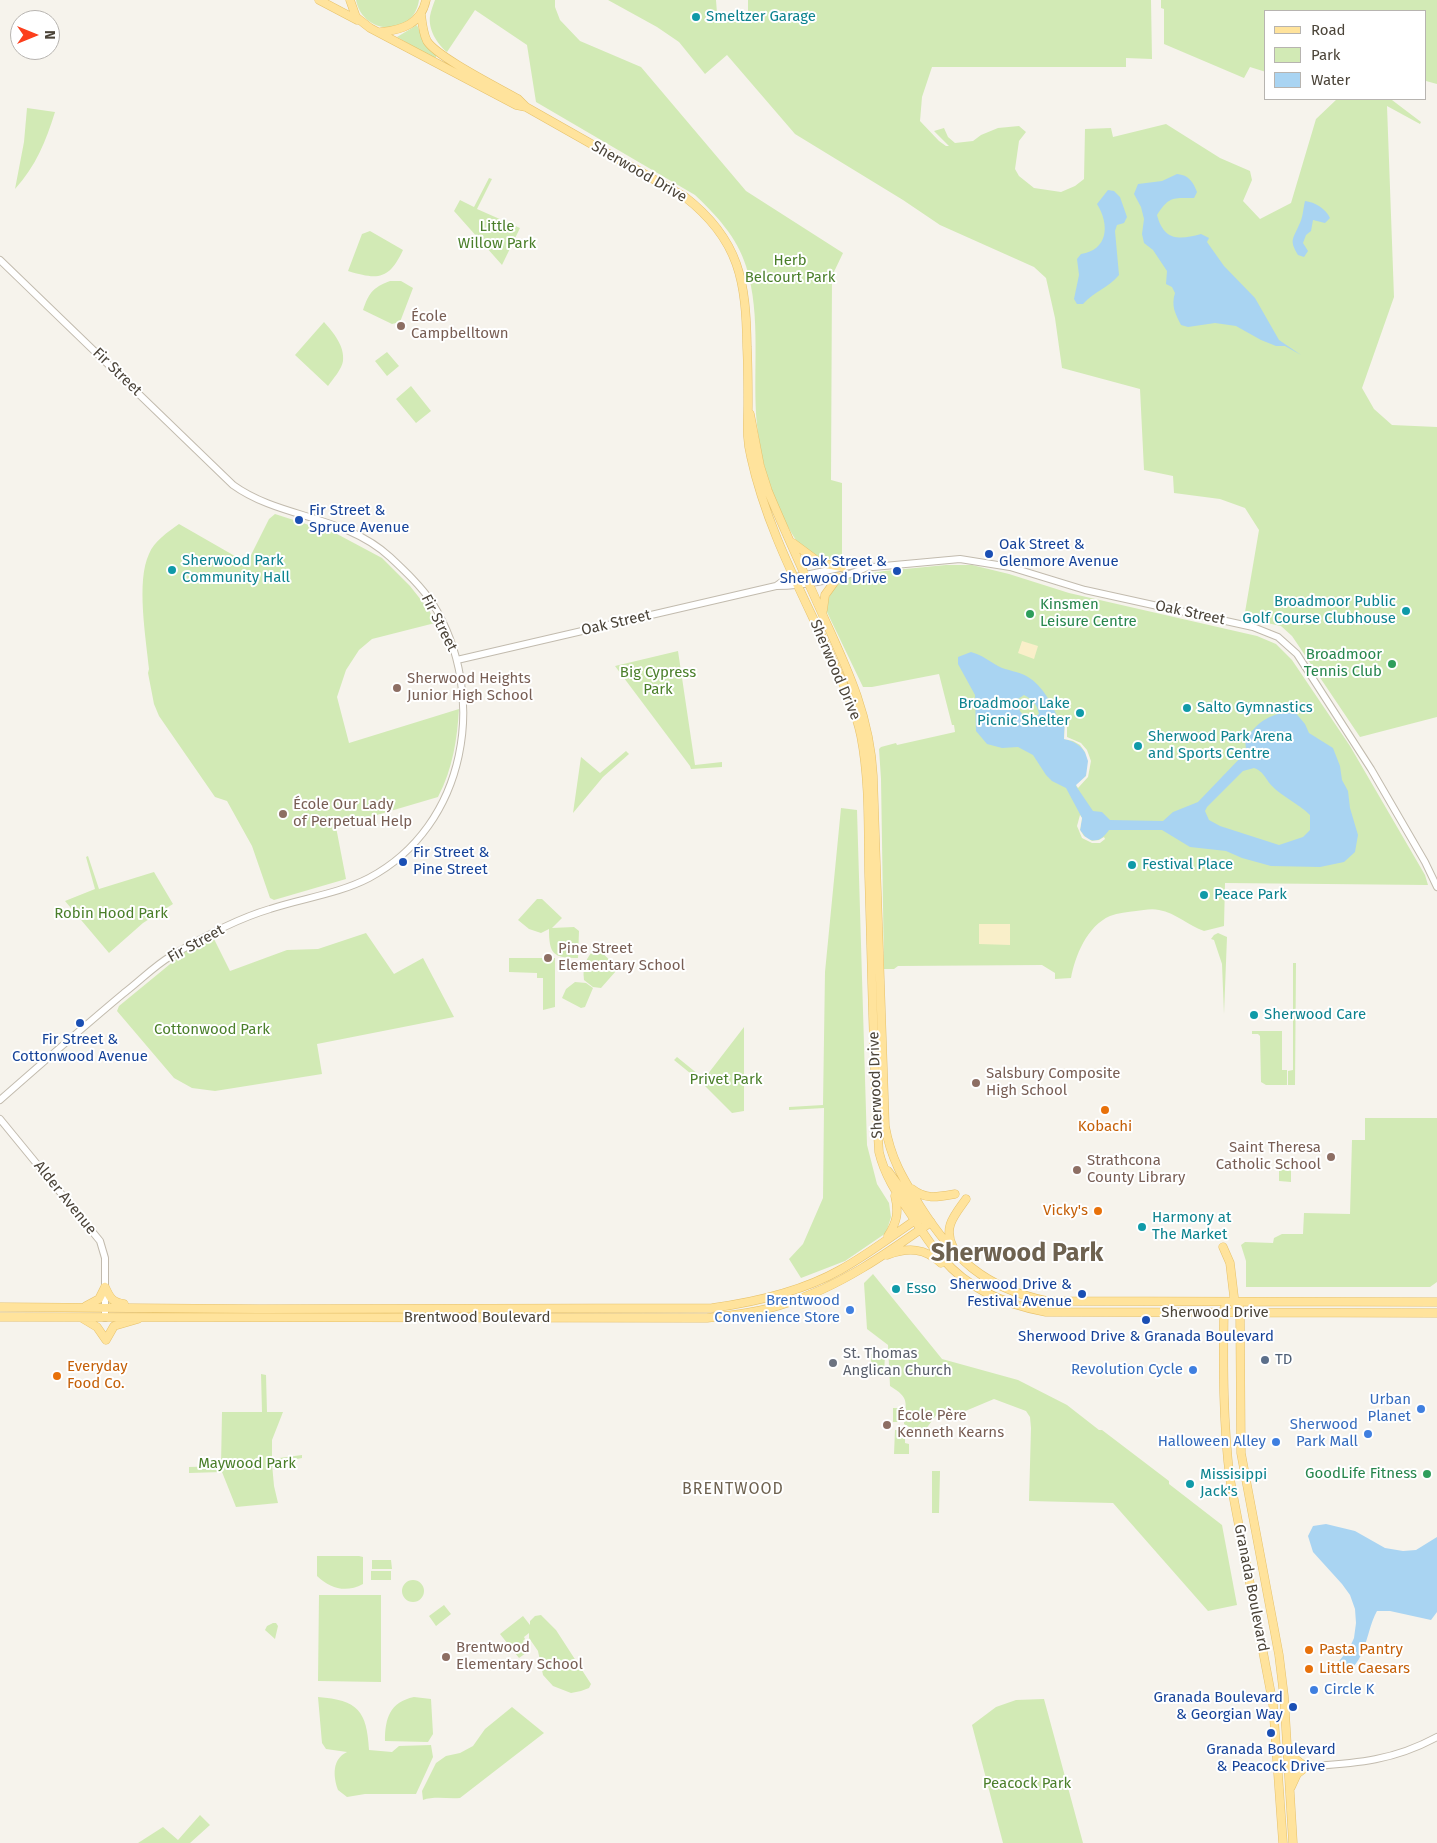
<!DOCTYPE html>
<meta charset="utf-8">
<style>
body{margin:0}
#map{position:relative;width:1437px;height:1843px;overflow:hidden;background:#f6f3ec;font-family:"Fira Sans",sans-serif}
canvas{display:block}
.legend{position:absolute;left:1264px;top:10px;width:162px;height:90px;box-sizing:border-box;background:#fff;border:1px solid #b7b4b0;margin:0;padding:6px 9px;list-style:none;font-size:15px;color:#4b4439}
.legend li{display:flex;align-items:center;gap:10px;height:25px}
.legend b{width:25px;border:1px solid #b7b4b0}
.north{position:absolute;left:10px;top:10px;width:50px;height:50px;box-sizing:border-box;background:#fff;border:1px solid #b7b4b0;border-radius:50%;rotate:90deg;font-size:14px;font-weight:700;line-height:20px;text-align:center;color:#4b4439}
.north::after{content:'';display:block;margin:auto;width:18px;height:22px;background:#fc3f1d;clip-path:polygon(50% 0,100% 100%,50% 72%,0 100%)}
</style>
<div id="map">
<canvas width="1437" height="1843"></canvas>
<ul class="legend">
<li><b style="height:6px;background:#ffe39c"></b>Road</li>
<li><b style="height:14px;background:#d2eab5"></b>Park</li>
<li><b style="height:14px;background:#a9d4f2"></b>Water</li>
</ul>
<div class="north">N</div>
</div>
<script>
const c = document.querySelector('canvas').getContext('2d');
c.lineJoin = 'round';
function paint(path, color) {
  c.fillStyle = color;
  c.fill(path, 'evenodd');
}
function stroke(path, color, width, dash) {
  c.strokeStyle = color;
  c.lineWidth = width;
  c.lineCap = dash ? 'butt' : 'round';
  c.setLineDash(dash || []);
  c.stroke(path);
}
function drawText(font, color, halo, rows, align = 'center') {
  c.font = font + ' "Fira Sans",sans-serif';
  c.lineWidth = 4;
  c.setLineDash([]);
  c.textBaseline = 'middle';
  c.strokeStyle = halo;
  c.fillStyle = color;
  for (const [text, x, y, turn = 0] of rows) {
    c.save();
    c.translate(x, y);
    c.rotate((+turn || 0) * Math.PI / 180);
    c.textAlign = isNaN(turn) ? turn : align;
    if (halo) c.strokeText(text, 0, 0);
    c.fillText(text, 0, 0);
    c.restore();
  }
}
paint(new Path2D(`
 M356,0h63c-5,37 -56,36 -63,0z
 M435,0h120v7l5,13 20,21 61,26 105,124 97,62 -11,23 -1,204 11,3v77c-10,-1 -20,-1 -30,-5 -10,-4 -19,-19 -24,-28 -18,-31 -27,-67 -31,-102 -5,-53 5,-108 -11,-159 -9,-29 -30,-51 -51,-71l-159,-93 -9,-57 -52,-35 -28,42c-10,-8 -19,-23 -17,-36 1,-5 3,-11 5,-16z
 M608,0h108l1,13h31v-13h403l1,59 -26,-1v9h-194l-10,30 -2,24 19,20 7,5h3l-15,-15 10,-3 4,9 7,6 18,-2 8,-6 17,-7 21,-2 7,6 -7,9 -4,28 4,7 15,12 27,4 14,-6 9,-7 1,-50 26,-1 2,9 53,-13 54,34 30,13 2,9 -9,21 17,18 31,-16 25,-84 21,-20h56l-1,1 29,22 -1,2 -33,-18 7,191 -32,91 12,21 18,16 45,2v290l-77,20 -68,-101 -11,-10 -37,-8 15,-88 -14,-22 -25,-9 -46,-6 -1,-17 -29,-6 -4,-81 -78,-21 -7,-50 -9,-40 -12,-11 -94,-42 -37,-25 -108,-66 -68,-79 -22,19 -26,-32 -22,-15z
 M1161,0h276v84l-11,-3v-70h-160v61l-16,-5 -6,11 -80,-34v-35l-3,-1z
 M417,25l7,17 13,13 -2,4 -38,-22z
 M27,108l28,4c-9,29 -19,54 -40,77l9,-47z
 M489,178l3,1 -15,30 43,19 -18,37 -48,-54 6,-11 14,7z
 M370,231l33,19c-14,30 -25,30 -55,21l14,-37z
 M390,281h11l12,7 -13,34 -8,2 -29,-14c6,-17 9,-22 27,-29z
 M324,322c9,10 21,24 19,39 -1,8 -10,18 -15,25l-33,-31z
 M387,352l12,14 -12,10 -12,-15z
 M411,386l20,25 -15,12 -20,-24z
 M275,514l62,20 45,24 28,28 19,24 6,13 -63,16 -13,11 -13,20 -9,27 12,46 110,-34c-2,31 -6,59 -21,88l-102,30 10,52 -72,21 -4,-2 -18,-52 -25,-45 -12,-4 -56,-81 -5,-12 -6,-31 1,-4c-3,-31 -13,-88 0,-115 5,-13 19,-22 30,-30l68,39 22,-44z
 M946,565h26l37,9 60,19 188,43 19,8 16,16 58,86 75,129 3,10 -203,-2 -1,43 -20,5c-15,-5 -28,-18 -45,-21 -7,-2 -16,0 -23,1 -8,1 -18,2 -26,5 -23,10 -35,40 -39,62l-16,1v-6l-13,-8 -144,1 -4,3h-10l-3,-190 -2,-30 2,-2 15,-4 1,2 58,-13 -1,-7h-2l-13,-51 -67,13h-9l-37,-77v-7l9,-17 11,-8 38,-7z
 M678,651l17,114 27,-3v5l-31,2 -1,-3 -75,-100z
 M626,751l3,3 -26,23 -30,36 8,-56 19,16z
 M841,808l16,2 10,335 10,39 12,19 2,14 -5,16 -41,28 -44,17 -12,-19 14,-15 20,-46 1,-90 -35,2v-3l34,-2 2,-133z
 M88,856l11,33 55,-17 19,32 -30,19 -34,30 -44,-52 30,-12 -9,-32z
 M537,899h5l20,19 -10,10 22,-1 5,4 -1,27c-25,0 -29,-4 -29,-29l-8,4 -12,-4 -11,-9z
 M366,933l28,41 29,-16 31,59 -137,27 5,30 -107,17 -23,-3 -18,-10 -57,-67 2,-5 67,-55 28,-12 16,32 57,-21 31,-1z
 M1218,933l9,4 -3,77 -2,-50 -8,-24 -3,-1 3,-4z
 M596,947l20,19v5l-15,17 -8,-1 -9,-7c-2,-15 2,-21 12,-33z
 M509,958h46v49l-12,3v-32h-6v-5l-28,-1z
 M1293,963h3l-1,122h-7v-14l5,-1z
 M575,982l11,1 7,5 -8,19 -4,1 -19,-10 4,-9z
 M744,1027v84l-12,2 -31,-31 -27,-22 3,-3 27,22z
 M1252,1031h30v39h5v15h-21l-5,-3 -1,-46 -2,-2h-6z
 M1365,1118h72v164l-7,5h-184v-26l-5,-16 4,-3 28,1 1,-5 8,-4h21l1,-21 46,1 2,-74h13z
 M1279,1161h12v21l-12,-1z
 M873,1274l69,85 76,21 49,25 32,25h3l67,51v3l53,41 15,80 -29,6 -95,-108 -84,-2 2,-73 -1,-11 -4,-6 -32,-12 -43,18 -12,-6 -16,22 -7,4 -7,-10 -5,-3c2,-22 6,-26 -14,-38l-2,-41 -21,-16 -3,-46z
 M871,1354h14l-1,21h-13z
 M261,1374l5,1 1,37h16l-11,28v19l30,-4v3l-30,6 2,22 4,17 -42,4 -14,-35 -33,1v-6l32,-1 1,-54h40z
 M893,1408h10v14h-10z
 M895,1430h10v13l4,1v10h-15z
 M932,1471h8l-1,42h-7z
 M317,1556h42l4,1v27c-17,9 -32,5 -46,-8z
 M372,1560h19l1,9h-20z
 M371,1571h20v9h-20z
 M402 1591a11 11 0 1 1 22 0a11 11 0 1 1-22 0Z
 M319,1595h62v87l-63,-1z
 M444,1605l7,9 -15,12 -7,-10z
 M541,1615l15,15 35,54 -2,4 -8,3 -10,2 -18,-7 -10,-11 -5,-24 -9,-13v-5l-5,4 1,2 -2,2 7,9 -11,8 -19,-24 23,-18 7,9v-4l5,-5z
 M273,1623h3l2,3 -3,13 -10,-9 2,-4z
 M318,1697c40,3 49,14 51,53l23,2 7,-6 32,-1 2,12 -17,37h-51l-18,3 -9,-7c-5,-14 -6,-31 9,-38l-21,-3 -4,-6z
 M414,1697l17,2 2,35 -5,8 -43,-1c0,-23 5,-39 29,-44z
 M1044,1699l39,144h-80l-31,-118 24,-18 20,-7z
 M512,1707l32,26 -84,65c-12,1 -26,-2 -37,2l-1,-9 14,-28 10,-7 14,-3 13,-7 12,-17z
 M200,1815l10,10 -20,18h-52l25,-16 15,13z`), '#d2eab5');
paint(new Path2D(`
 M1022,641l16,5 -4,13 -16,-6z
 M979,924h31v21l-31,-1z`), '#f9efc9');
paint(new Path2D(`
 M1177,174c12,1 16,8 20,18l-3,6c-21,0 -25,-2 -37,17 7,26 22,25 44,19l8,4 -2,4 17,24 31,32 24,42 22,15 -16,-9h-9l-15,-6 -25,-14 -21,-3 -27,4 -7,-2c-6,-12 -10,-19 -6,-32l-3,-6 -6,-3 1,-13 -14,-21 -9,-7 -2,-9 2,-15 -3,-12 -7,-13 4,-10 24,-3z
 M1108,190l6,1 6,6 7,20 -3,6 -7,2 -2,6 4,44c-11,13 -24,16 -36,29h-6l-3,-5 5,-24 -2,-16 4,-5c27,-4 29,-29 16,-50z
 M1305,201c10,1 21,8 25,17l-5,5 -12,-3 -2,11 -5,4 -3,8 5,8 -4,6 -6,-2c-9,-15 -5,-16 1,-30 4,-7 4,-16 6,-24z
 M971,652c13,4 16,8 27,14 9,5 21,5 30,11 15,9 25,28 31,44l6,2 -1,16c18,3 32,21 21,38 -2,3 -6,6 -9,9l17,25 9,1 8,8 53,1 10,-9 25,-10 45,-47 3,-6 -1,-9c14,-20 25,-26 49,-29l11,13 4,9 24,15 7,18 2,14 6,11 2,17 8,27 -3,17 -11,10 -24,5 -49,-1 -29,-8 -16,-7 -36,-4 -28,-17h-53c-6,8 -11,13 -22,9l-7,-9 2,-12 -16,-30 -14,-7 -6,-6 -13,-20 -15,-8 -16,1 -15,-4 -11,-13 -1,-36 -17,-31v-7zM1024,695c9,5 13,9 15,19l-9,6c-10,-6 -12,-10 -12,-21zM1254,768c9,3 11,10 17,17 11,12 27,18 39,30v15l-7,7 -24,8 -59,-19 -11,-6 -4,-9 2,-4 36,-36z
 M1326,1524l29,7 30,17 18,3 13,-1 21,-13v75l-6,8 -41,-9h-13c-13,23 -10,62 -44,64v-6l17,-22 4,-9 2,-15 -1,-14 -5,-14 -8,-11 -29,-32 -5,-16 5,-10z`), '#a9d4f2');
paint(new Path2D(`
 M1065,721l2,2v14l14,6 6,7 4,11 -3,16 -10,11 -2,-3 10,-9 2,-15 -3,-9 -5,-7 -7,-4 -9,-2z
 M1080,815l2,3 -2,12 4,6 8,5 7,-1 5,-3 1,2 -5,4h-8l-10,-5 -5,-12z`), '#f6f3ec');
const minor = new Path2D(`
 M0,260l233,225c47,34 112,30 157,72 15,14 31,29 43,47 56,91 34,222 -64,274 -31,16 -66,20 -99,31 -34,10 -69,29 -99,47 -17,10 -31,25 -47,37 -42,35 -83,71 -124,107
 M776,586l10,-7 68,-14 19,2 87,-8 50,8 75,23 168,37 25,10 19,17 74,115 54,93 12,25
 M457,660l319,-74c26,0 68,-7 91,-19
 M0,1119l100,122 5,17v60
 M1278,1769c59,-6 104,-2 159,-32`);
const major = new Path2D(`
 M319,0l38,20
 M350,0l6,17 14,11 146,77 10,2 159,90c55,43 61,85 62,150 1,19 1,37 1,56 0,20 -2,34 3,54 15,69 49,132 78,195 12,28 26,55 32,84 9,46 7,94 8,140 3,92 4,184 10,276 6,25 19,43 33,64 10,15 19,30 31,43 26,31 65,46 103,53l391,1
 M421,14c1,9 2,19 6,27 10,16 72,47 91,58l8,8
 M381,32c21,-2 40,-8 45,-32
 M750,414l10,52 8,25c18,43 38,86 57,129 24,52 45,98 48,156l12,350c6,33 17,51 35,80 33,52 64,82 127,95l390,1
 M793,543l27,20 22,4
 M823,610l2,-15 13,-18
 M888,1171l36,49
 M912,1189c14,11 26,8 43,5
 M888,1236c9,-14 11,-24 7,-40
 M953,1247c-10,-20 1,-31 13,-48
 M1223,1247l7,16 5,42
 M887,1255c21,-8 38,-7 54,8
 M105,1287c5,11 7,15 19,17
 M86,1306l13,-7 6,-12
 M0,1307l259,2 453,-1c44,-6 89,-16 128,-38 27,-15 52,-34 77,-51
 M1224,1309c-1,57 -1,114 6,170l43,225 10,139
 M1240,1309l1,144 38,202 5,41 9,147
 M0,1317l707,1c27,-3 54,-6 80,-15 52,-16 99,-49 144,-81
 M82,1318l15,9 9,13 8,-14 24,-7
 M1288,1747l6,11 12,9
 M1291,1787l6,-13 9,-7`);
stroke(minor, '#c2bbae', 8);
stroke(major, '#e6c16a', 9);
stroke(minor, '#fff', 6);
stroke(major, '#ffe39c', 8);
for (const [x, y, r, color] of [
 [696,17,5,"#0f9aa8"],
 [401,326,5,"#8d6e63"],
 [299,520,5,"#1a4fb4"],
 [989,554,5,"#1a4fb4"],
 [172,570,5,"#0f9aa8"],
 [897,571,5,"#1a4fb4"],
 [1406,611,5,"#0f9aa8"],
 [1030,614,5,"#2e9e5b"],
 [1392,664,5,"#2e9e5b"],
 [397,688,5,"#8d6e63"],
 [1187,708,5,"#0f9aa8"],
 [1080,713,5,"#0f9aa8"],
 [1138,746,5,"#0f9aa8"],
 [283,814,5,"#8d6e63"],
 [403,862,5,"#1a4fb4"],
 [1132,865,5,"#0f9aa8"],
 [1204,895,5,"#0f9aa8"],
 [548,958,5,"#8d6e63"],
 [1254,1015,5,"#0f9aa8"],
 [80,1023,5,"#1a4fb4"],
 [976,1083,5,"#8d6e63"],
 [1105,1110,5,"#e8710a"],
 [1331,1157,5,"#8d6e63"],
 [1077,1170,5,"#8d6e63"],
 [1098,1211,5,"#e8710a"],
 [1142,1227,5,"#0f9aa8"],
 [896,1289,5,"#0f9aa8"],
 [1082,1294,5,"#1a4fb4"],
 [850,1310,5,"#3f7fe0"],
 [1146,1320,5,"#1a4fb4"],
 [1265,1360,5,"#5c6f8a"],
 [833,1363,5,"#6b7280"],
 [1193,1370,5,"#3f7fe0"],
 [57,1376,5,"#e8710a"],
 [1421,1409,5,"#3f7fe0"],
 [887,1425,5,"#8d6e63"],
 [1368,1434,5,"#3f7fe0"],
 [1276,1442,5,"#3f7fe0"],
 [1427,1474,5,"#2e9e5b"],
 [1190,1484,5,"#0f9aa8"],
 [1309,1650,5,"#e8710a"],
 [446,1657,5,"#8d6e63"],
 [1309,1669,5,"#e8710a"],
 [1314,1690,5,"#3f7fe0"],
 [1293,1707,5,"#1a4fb4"],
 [1271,1733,5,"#1a4fb4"]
]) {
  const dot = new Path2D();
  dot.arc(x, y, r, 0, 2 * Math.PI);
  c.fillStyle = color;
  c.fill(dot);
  stroke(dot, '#fff', 2);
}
drawText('15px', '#0d838f', '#fff', [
 ["Smeltzer Garage",706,17],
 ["Sherwood Park",182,561],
 ["Community Hall",182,578],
 ["Broadmoor Public",1396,602,"right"],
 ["Golf Course Clubhouse",1396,619,"right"],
 ["Broadmoor Lake",1070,704,"right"],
 ["Picnic Shelter",1070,721,"right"],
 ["Salto Gymnastics",1197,708],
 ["Sherwood Park Arena",1148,737],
 ["and Sports Centre",1148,754],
 ["Festival Place",1142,865],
 ["Peace Park",1214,895],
 ["Sherwood Care",1264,1015],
 ["Harmony at",1152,1218],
 ["The Market",1152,1235],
 ["Esso",906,1289],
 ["Missisippi",1200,1475],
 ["Jack's",1200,1492]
], 'left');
drawText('15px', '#4b4439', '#fff', [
 ["Sherwood Drive",639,172,30],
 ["Fir Street",117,372,44],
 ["Oak Street",1190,613,12],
 ["Fir Street",439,623,63],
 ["Oak Street",616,623,-13],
 ["Sherwood Drive",835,670,67],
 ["Fir Street",196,944,-29],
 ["Sherwood Drive",876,1085,-92],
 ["Alder Avenue",65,1198,51],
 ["Sherwood Drive",1215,1313],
 ["Brentwood Boulevard",477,1318],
 ["Granada Boulevard",1251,1588,79]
]);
drawText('15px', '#4a7f2a', '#fff', [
 ["Little",497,227],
 ["Willow Park",497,244],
 ["Herb",790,261],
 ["Belcourt Park",790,278],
 ["Big Cypress",658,673],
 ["Park",658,690],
 ["Robin Hood Park",111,914],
 ["Cottonwood Park",212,1030],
 ["Privet Park",726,1080],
 ["Maywood Park",247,1464],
 ["Peacock Park",1027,1784]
]);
drawText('15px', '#785e54', '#fff', [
 ["École",411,317],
 ["Campbelltown",411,334],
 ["Sherwood Heights",407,679],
 ["Junior High School",407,696],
 ["École Our Lady",293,805],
 ["of Perpetual Help",293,822],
 ["Pine Street",558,949],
 ["Elementary School",558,966],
 ["Salsbury Composite",986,1074],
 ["High School",986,1091],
 ["Saint Theresa",1321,1148,"right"],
 ["Catholic School",1321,1165,"right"],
 ["Strathcona",1087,1161],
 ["County Library",1087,1178],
 ["École Père",897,1416],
 ["Kenneth Kearns",897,1433],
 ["Brentwood",456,1648],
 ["Elementary School",456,1665]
], 'left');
drawText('15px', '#164399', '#fff', [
 ["Fir Street &",309,511],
 ["Spruce Avenue",309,528],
 ["Oak Street &",999,545],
 ["Glenmore Avenue",999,562],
 ["Oak Street &",887,562,"right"],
 ["Sherwood Drive",887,579,"right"],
 ["Fir Street &",413,853],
 ["Pine Street",413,870],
 ["Fir Street &",80,1040,"center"],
 ["Cottonwood Avenue",80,1057,"center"],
 ["Sherwood Drive &",1072,1285,"right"],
 ["Festival Avenue",1072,1302,"right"],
 ["Sherwood Drive & Granada Boulevard",1146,1337,"center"],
 ["Granada Boulevard",1283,1698,"right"],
 ["& Georgian Way",1283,1715,"right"],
 ["Granada Boulevard",1271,1750,"center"],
 ["& Peacock Drive",1271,1767,"center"]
], 'left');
drawText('15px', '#27864d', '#fff', [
 ["Kinsmen",1040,605,"left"],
 ["Leisure Centre",1040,622,"left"],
 ["Broadmoor",1382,655],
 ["Tennis Club",1382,672],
 ["GoodLife Fitness",1417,1474]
], 'right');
drawText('15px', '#c56008', '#fff', [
 ["Kobachi",1105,1127,"center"],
 ["Vicky's",1088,1211,"right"],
 ["Everyday",67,1367],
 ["Food Co.",67,1384],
 ["Pasta Pantry",1319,1650],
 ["Little Caesars",1319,1669]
], 'left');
drawText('15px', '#366cbe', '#fff', [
 ["Brentwood",840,1301],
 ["Convenience Store",840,1318],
 ["Revolution Cycle",1183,1370],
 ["Urban",1411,1400],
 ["Planet",1411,1417],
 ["Sherwood",1358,1425],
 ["Park Mall",1358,1442],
 ["Halloween Alley",1266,1442],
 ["Circle K",1324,1690,"left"]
], 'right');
drawText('15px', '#5b616d', '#fff', [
 ["St. Thomas",843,1354],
 ["Anglican Church",843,1371]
], 'left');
drawText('15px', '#4e5e75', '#fff', [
 ["TD",1275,1360]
], 'left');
c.letterSpacing = '1px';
drawText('16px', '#6e6250', '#fff', [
 ["BRENTWOOD",733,1490]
]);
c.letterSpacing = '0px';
drawText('bold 25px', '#6e6250', '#fff', [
 ["Sherwood Park",1017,1254]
]);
</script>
